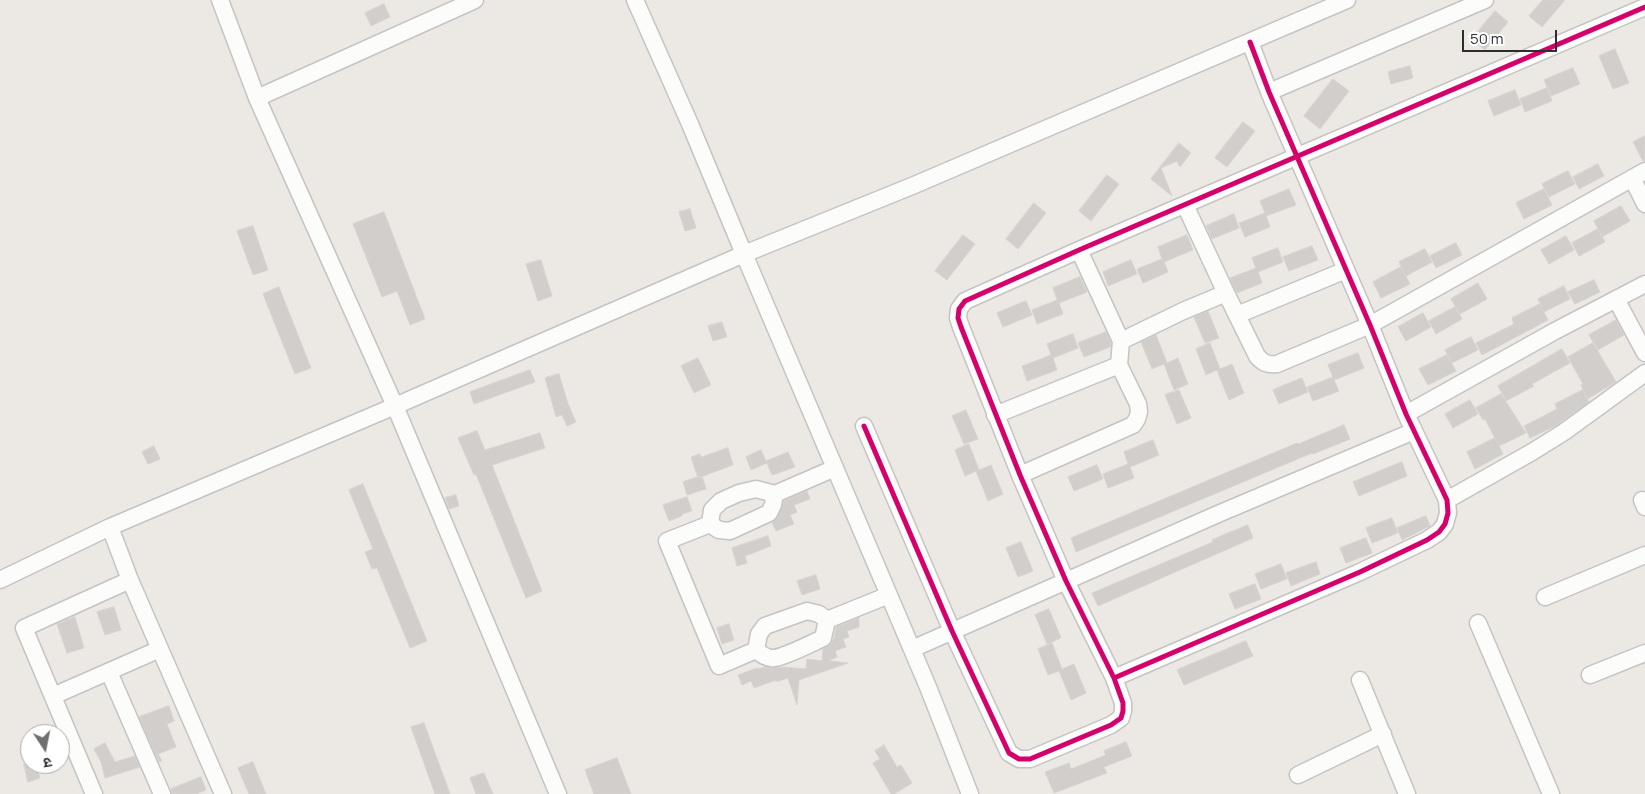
<!DOCTYPE html>
<meta charset="utf-8">
<style>
body{margin:0}
#map{position:relative;width:1645px;height:794px;overflow:hidden;background:#ece8e4;font-family:Manrope,"Noto Sans Devanagari",sans-serif}
canvas{display:block}
.north{position:absolute;left:20px;top:724px;width:50px;height:50px;box-sizing:border-box;background:#fff;border:1px solid #ababab;border-radius:50%;rotate:169deg;font-size:14px;font-weight:700;line-height:20px;text-align:center;color:#2e2e2e}
.north::after{content:'';display:block;margin:auto;width:18px;height:22px;background:#706f6e;clip-path:polygon(50% 0,100% 100%,50% 72%,0 100%)}
.scale{position:absolute;left:1462px;top:30px;width:95px;height:22px;box-sizing:border-box;border:2px solid #2e2e2e;border-top:0;padding-left:6px;font-size:15px;line-height:18px;white-space:nowrap;color:#2e2e2e;-webkit-text-stroke:4px #fff;paint-order:stroke}
</style>
<div id="map">
<canvas width="1645" height="794"></canvas>
<div class="north">उ</div>
<div class="scale">50 m</div>
</div>
<script>
const c = document.querySelector('canvas').getContext('2d');
c.lineJoin = 'round';
function paint(path, color) {
  c.fillStyle = color;
  c.fill(path, 'evenodd');
}
function stroke(path, color, width, dash) {
  c.strokeStyle = color;
  c.lineWidth = width;
  c.lineCap = dash ? 'butt' : 'round';
  c.setLineDash(dash || []);
  c.stroke(path);
}
const building = new Path2D(`
 M1543,0h22l-23,27 -13,-11z
 M384,4l6,13 -19,9 -6,-13z
 M1495,11l13,11 -23,28 -13,-11z
 M1615,49l14,34 -16,6 -14,-33z
 M1410,66l3,12 -22,6 -3,-12z
 M1573,68l7,16 -29,12 -7,-16z
 M1333,79l16,12 -29,38 -16,-13z
 M1547,88l5,13 -27,11 -5,-13z
 M1515,90l6,15 -27,11 -6,-15z
 M1243,122l12,9 -28,36 -12,-9z
 M1645,136v25h-2l-10,-19z
 M1179,143l12,10 -11,14 -3,-6 -16,7 11,28 -21,-17z
 M1598,164l6,12 -25,13 -6,-12z
 M1568,171l7,13 -26,13 -7,-13z
 M1107,175l12,9 -28,37 -12,-10z
 M1289,189l7,16 -30,11 4,11 -25,10 -6,-14 26,-10 -5,-12z
 M1544,189l8,16 -28,14 -8,-16z
 M1034,203l12,10 -28,36 -12,-10z
 M1621,206l9,15 -28,16 -8,-16z
 M690,209l6,19 -11,3 -6,-19z
 M384,212l41,107 -15,6 -13,-34 -15,6 -29,-73z
 M1234,214l5,14 -27,11 -6,-13z
 M253,226l15,44 -15,5 -16,-44z
 M1598,229l7,13 -26,14 -7,-13z
 M963,235l12,9 -28,36 -12,-9z
 M1187,235l6,15 -29,12 4,10 -25,11 -6,-14 25,-10 -4,-12z
 M1566,236l8,14 -25,14 -8,-14z
 M1456,243l6,12 -26,13 -6,-12z
 M1312,246l6,14 -29,11 -6,-14z
 M1278,248l5,14 -25,10 4,11 -25,10 -7,-15 26,-10 -4,-10z
 M1425,249l7,13 -26,14 -7,-14z
 M541,260l11,36 -14,5 -12,-37z
 M1131,260l6,14 -29,12 -5,-14z
 M1401,267l9,17 -29,14 -8,-16z
 M1080,277l7,15 -28,11 4,11 -26,10 -5,-14 25,-10 -4,-12z
 M1594,280l6,12 -25,12 -7,-12z
 M1478,283l9,16 -27,15 -9,-15z
 M1564,286l6,13 -26,13 -6,-13z
 M279,287l32,81 -16,6 -32,-80z
 M1026,301l6,14 -29,12 -6,-14z
 M1540,304l8,16 -66,35 -6,-12 38,-19 -2,-6z
 M1455,307l7,12 -26,15 -7,-13z
 M1208,311l11,27 -14,5 -11,-26z
 M1423,313l8,14 -25,14 -8,-14z
 M1616,320l8,15 -26,15 -9,-15z
 M722,322l5,15 -14,4 -5,-15z
 M1106,332l5,11 -1,4 -26,10 -6,-14z
 M1073,334l5,14 -25,10 4,12 -30,11 -5,-15 29,-11 -4,-11z
 M1156,335l11,28 11,-5 10,26 -14,6 -10,-26 -12,5 -11,-27z
 M1471,337l7,13 -26,13 -7,-13z
 M1210,343l10,26 12,-5 12,29 -15,7 -12,-30 -11,5 -10,-26z
 M1593,343l23,39 -29,17 -6,-14 2,-1 -15,-27z
 M1562,349l8,14 -38,21 2,2 -28,15 -8,-15z
 M1358,353l6,15 -30,12 5,11 -26,10 -6,-14 26,-10 -5,-12z
 M1447,355l9,16 -28,14 -9,-16z
 M698,358l13,27 -17,8 -13,-27z
 M530,370l5,12 -61,22 -4,-12z
 M559,374l9,30 8,18 -9,4 -5,-11 -6,2 -11,-39z
 M1302,378l6,14 -29,12 -6,-14z
 M1179,390l12,28 -14,6 -12,-29z
 M1583,390l6,12 -34,24 -25,12 -6,-12 33,-17 -2,-5z
 M1501,394l25,39 -27,13 -14,-27 -2,1 -7,-12z
 M1470,400l8,14 -25,14 -8,-14z
 M966,410l12,29 -14,5 -12,-28z
 M1344,425l6,14 -37,15 -1,-1 -236,99 -5,-14 226,-95 1,1z
 M477,431l8,19 55,-17 5,15 -53,17 50,126 -16,7 -50,-124 -2,1 -16,-37z
 M1495,438l8,16 -28,15 -8,-17z
 M1153,440l6,15 -29,12 4,11 -26,10 -5,-14 25,-10 -4,-12z
 M969,444l10,26 12,-5 12,29 -15,7 -12,-30 -11,5 -10,-26z
 M154,446l6,13 -12,5 -6,-12z
 M728,448l5,17 -35,13 -7,-21 9,-3 1,3z
 M761,450l5,11 22,-9 7,15 -23,8 -5,-12 -16,7 -5,-13z
 M1402,462l5,14 -48,20 -6,-14z
 M1097,465l6,14 -29,12 -6,-14z
 M702,476l4,13 -19,6 -4,-13z
 M363,484l64,157 -17,7 -33,-80 -5,1 -7,-17 8,-3 -24,-59z
 M807,491l3,8 -16,6 3,7 -7,3 4,9 -18,7 -4,-8 6,-6 6,-16z
 M456,495l3,11 -10,3 -4,-11z
 M687,497l5,14 -10,3v2l-13,5 -6,-16z
 M1426,516l4,10 -28,14 -5,-12z
 M1392,518l6,15 -26,10 -6,-15z
 M1248,525l5,13 -155,68 -6,-13 121,-51 -1,-2z
 M768,536l3,10 -26,10 2,7 -10,3 -5,-18z
 M1366,538l6,15 -26,10 -6,-15z
 M1021,542l12,29 -15,6 -12,-29z
 M1316,562l4,12 -29,12 -5,-13z
 M1281,564l6,15 -26,10 -6,-15z
 M816,575l4,14 -18,6 -5,-14z
 M1255,584l6,15 -26,10 -6,-15z
 M114,607l7,23 -16,5 -8,-23z
 M1049,609l12,29 -14,6 -12,-29z
 M75,617l9,31 -17,5 -10,-29z
 M859,618v9l-12,4 2,6 -6,2 3,8 -11,4 2,6 -7,3v1l18,2 -49,17 -2,25 -9,-27 -9,3h-6l-19,7 -3,-7 -9,4 -4,-10 19,-7 1,1 7,-2 7,1 10,-1 24,2 1,-10 15,2 1,-12 8,-5 3,-6 2,-11z
 M729,624l5,16 -12,4 -5,-16z
 M1246,641l7,15 -69,29 -7,-15z
 M1052,643l10,26 12,-5 12,29 -15,7 -12,-29 -11,4 -10,-26z
 M169,706l5,15 -7,3 9,23 -18,7 4,7 -3,1 -20,-45z
 M424,723l11,30 15,41h-15l-24,-67z
 M1126,742l6,14 -28,11 3,6 -53,20 -9,-21 24,-9 2,6 35,-14 -2,-4z
 M105,743l10,19 20,-6 5,11 -35,11 -4,-16 -7,-13z
 M884,745l13,22 4,-2 11,18 -18,11h-3l-18,-31 7,-4 -5,-8z
 M617,758l14,36h-37l-9,-24z
 M253,762l13,32h-17l-11,-26z
 M24,764h12l4,14 -12,4z
 M484,773l9,21h-17l-6,-16z
 M201,777l5,13 -10,4h-24l-1,-5z`);
paint(building, '#d1cecb');
stroke(building, '#d7d4d0', 1);
const minor = new Path2D(`
 M220,0l37,98 138,308 163,388
 M1269,92l216,-92
 M257,98l218,-98
 M1632,178l13,26
 M1185,205l41,88 31,63c6,7 10,9 20,8l93,-39 275,-154
 M1616,299l29,54
 M1237,315l109,-45
 M1121,341l62,-30 43,-18
 M1406,414l149,-83 90,-47
 M995,415l124,-50
 M864,426l88,205 57,122 10,6h11l81,-34 10,-7 2,-7v-8l-9,-25 -48,-97 -46,-106 -59,-148 -3,-9 1,-9 6,-8 114,-51 566,-243
 M835,468l-60,26 -19,-5 -17,4 -18,8 -9,9 -2,14 -43,17 52,125 37,-16c5,4 11,9 18,8 11,-1 38,-15 49,-20l4,-18 62,-25
 M1020,475l113,-50 4,-6 2,-7 -1,-8 -19,-39 2,-24 -42,-91
 M1447,500l85,-48 32,-20 81,-59
 M1642,500l3,7
 M710,524l9,6 11,1 39,-18 4,-8 2,-11
 M110,527l20,53 93,214
 M0,580l110,-53 285,-121 349,-152 -54,-130 -55,-124
 M1545,597l100,-42
 M1478,623l73,171
 M912,649l306,-135 196,-83
 M756,650l3,-16 6,-8 42,-15 12,3 8,6
 M109,672l53,122
 M1590,675l55,-22
 M1114,678l246,-106 67,-32 12,-8 6,-8 3,-11 -1,-13 -41,-86 -36,-89 -101,-233 -19,-50
 M1360,680l47,114
 M53,696l107,-47
 M1298,775l85,-41
 M94,794l-70,-166 106,-48
 M970,794l-42,-107 -184,-433 168,-68 435,-186`);
stroke(minor, '#c5c4c5', 19);
stroke(minor, '#fcfcfb', 16);
stroke(new Path2D(`
 M864,426l88,205 57,122 10,6h11l81,-34 10,-7 2,-7v-8l-9,-25 -48,-97 -46,-106 -59,-148 -3,-9 1,-9 6,-8 114,-51 566,-243
 M1114,678l246,-106 67,-32 12,-8 6,-8 3,-11 -1,-13 -41,-86 -36,-89 -101,-233 -19,-50`), '#d6006c', 5);
</script>
